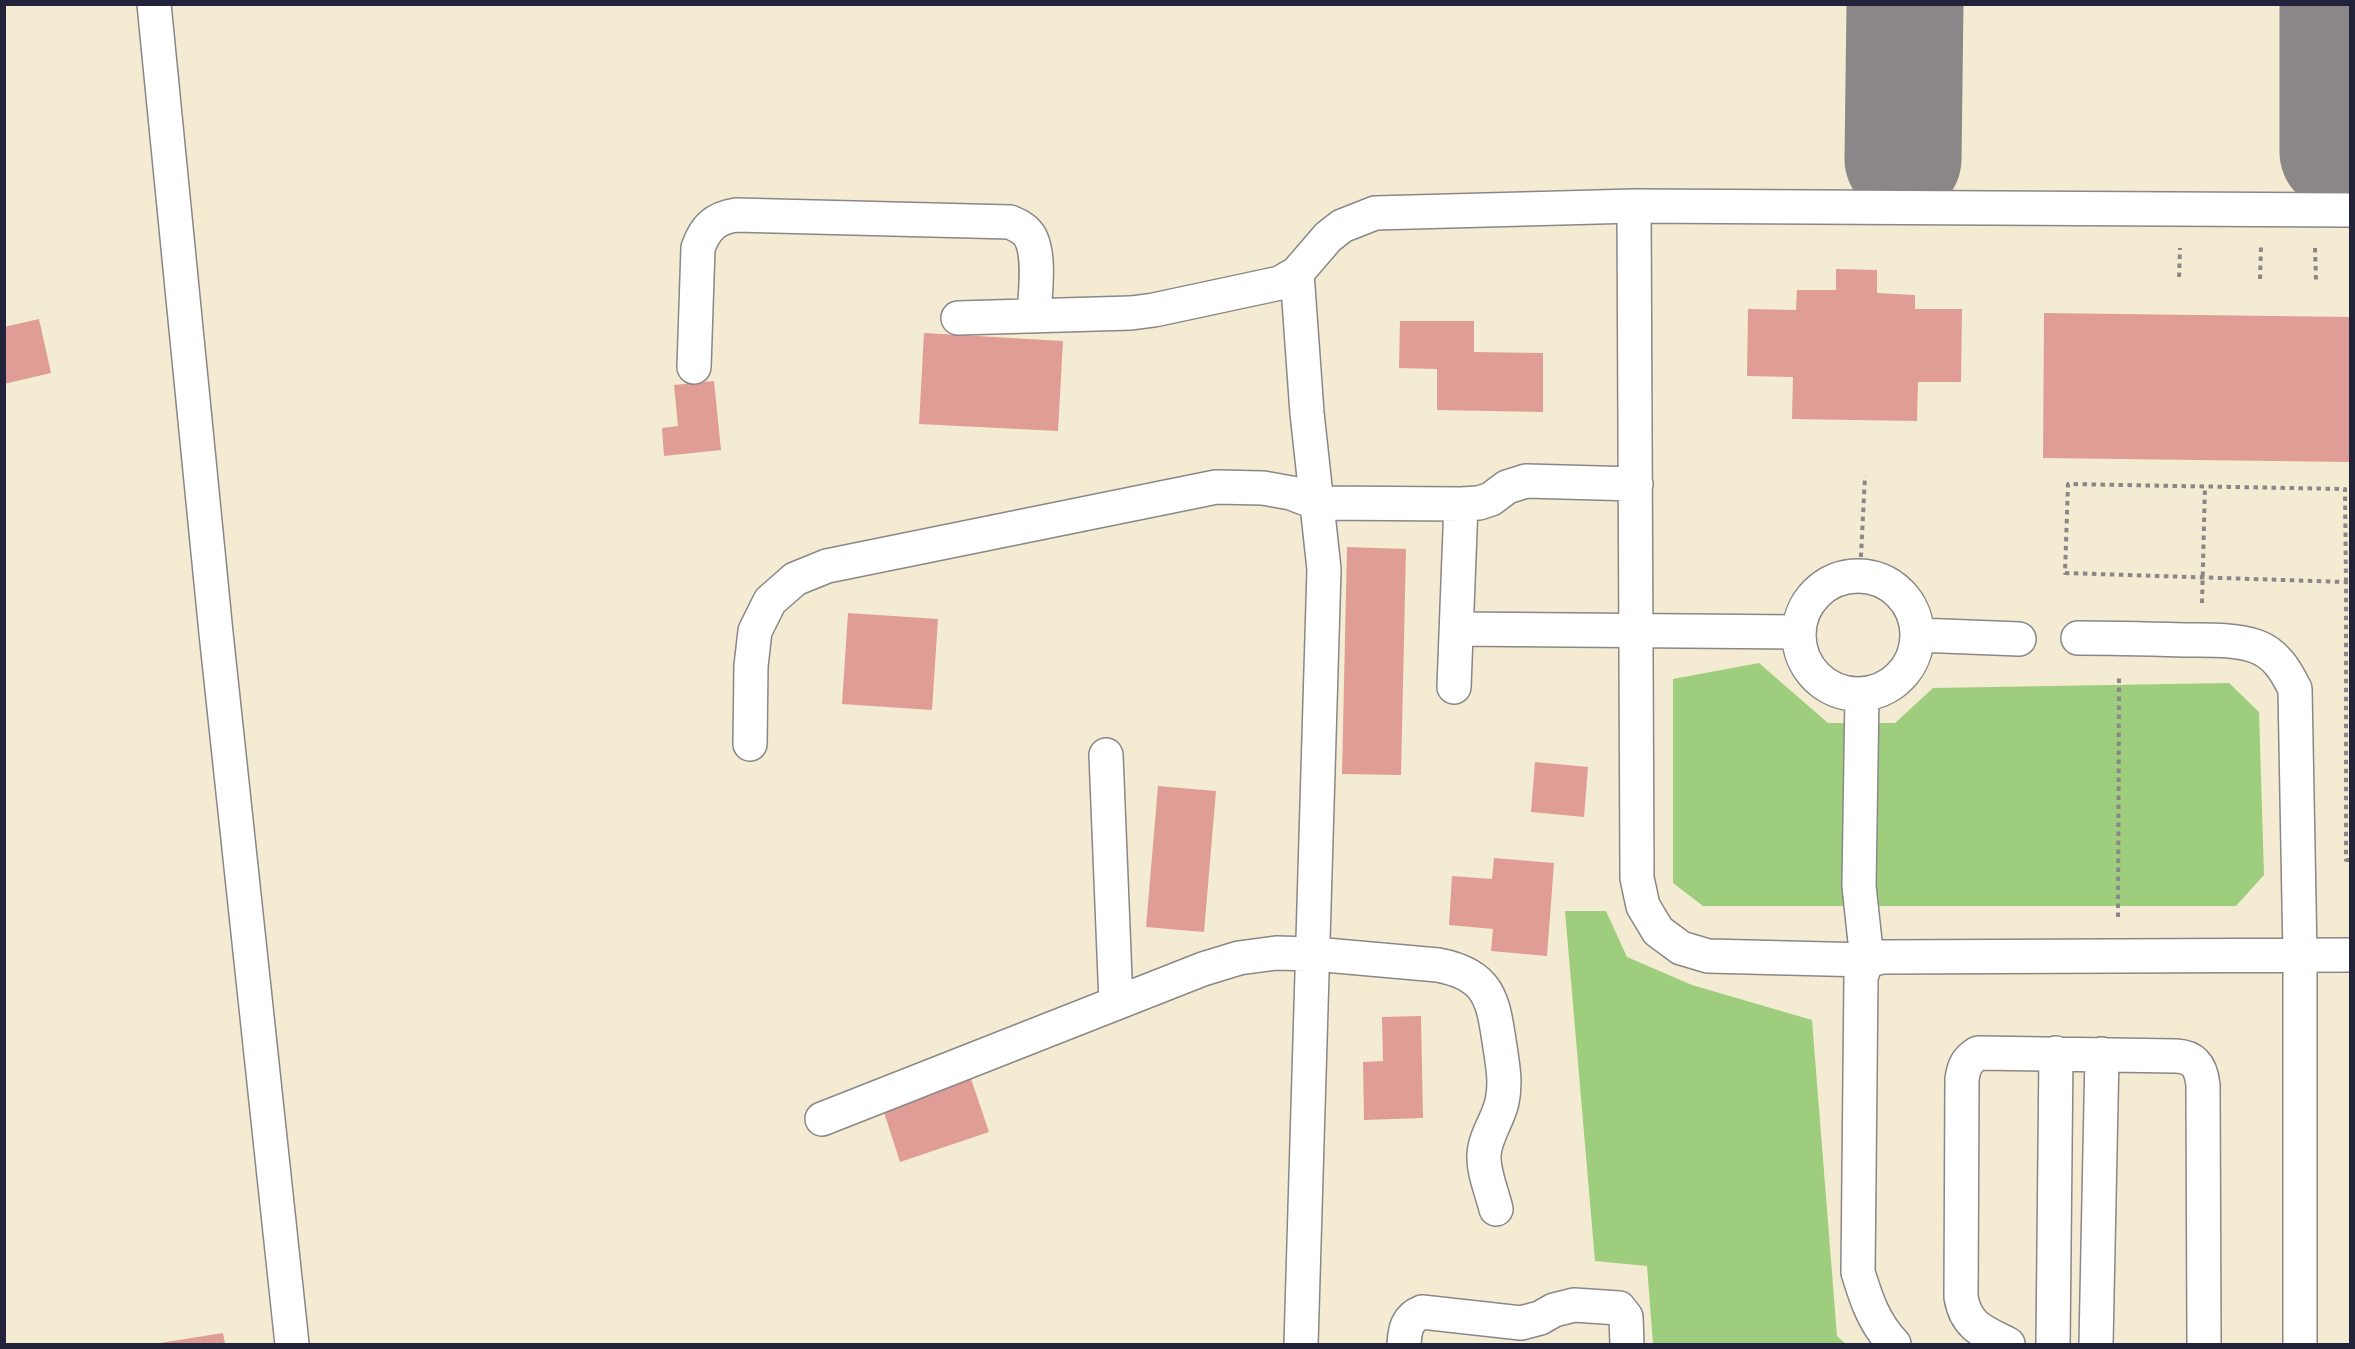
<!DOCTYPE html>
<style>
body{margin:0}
#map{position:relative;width:2355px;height:1349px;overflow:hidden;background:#f4ebd3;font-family:Caveat,sans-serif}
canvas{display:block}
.frame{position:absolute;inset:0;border:6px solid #22223b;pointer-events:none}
</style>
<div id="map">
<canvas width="2355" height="1349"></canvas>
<div class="frame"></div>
</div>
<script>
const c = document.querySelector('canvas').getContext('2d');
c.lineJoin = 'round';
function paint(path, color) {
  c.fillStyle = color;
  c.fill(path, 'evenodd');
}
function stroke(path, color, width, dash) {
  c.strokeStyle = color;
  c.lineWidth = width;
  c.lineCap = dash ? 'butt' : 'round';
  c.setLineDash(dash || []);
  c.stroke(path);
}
paint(new Path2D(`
 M1759,663l69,60h67l38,-35 296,-5 30,29 5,163 -28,31h-533l-30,-23v-204z
 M1565,911h41l21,46 65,28 120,35 25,316 9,8h-193l-6,-78 -52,-5z`), '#9ece7d');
stroke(new Path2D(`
 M2338,4v148
 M1903,159l2,-155`), '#8b8687', 117);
paint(new Path2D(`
 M1836,269l41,1v23l38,2v14h47l-1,73h-43l-1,39 -125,-2 1,-42 -46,-1 1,-67 48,1 1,-20h39z
 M2044,313l306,4v145l-307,-4z
 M39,319l12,54 -47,11v-57z
 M1400,321h74v31l69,1v59l-106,-2v-41l-38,-1z
 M924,333l139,8 -5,90 -139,-7z
 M714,381l7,69 -57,6 -2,-28 16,-2 -4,-41z
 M1347,547l59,2 -5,226 -59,-1z
 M848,613l90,6 -6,91 -90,-6z
 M1535,762l53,5 -4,50 -53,-5z
 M1158,786l58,5 -12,141 -58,-5z
 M1494,858l60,5 -7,93 -56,-5 2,-22 -44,-4 3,-49 40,3z
 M1421,1016l2,102 -59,2 -1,-58 20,-1 -1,-44z
 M969,1073l20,59 -89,30 -19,-59z
 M223,1333l2,11h-65v-1z`), '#e09d95');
const minor = new Path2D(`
 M154,4l62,629 76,711
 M1634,206l3,672 6,28 15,25 23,17 27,8 159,4 -8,-74 3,-191
 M1297,273l10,140 17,156 -23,775
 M958,318l173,-5 23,-3 126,-27 17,-10 31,-36 14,-11 33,-13 259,-7 716,4
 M694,367l4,-119c7,-20 17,-30 38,-33l274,7c7,3 14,6 19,13 12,18 6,59 5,81
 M1799 635a59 59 0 1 1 118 0a59 59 0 1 1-118 0Z
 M1457,629l341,3
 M1918,635l101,4
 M2078,638c36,0 72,1 107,2 23,0 49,-1 70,6 21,7 31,25 40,43l5,267v388
 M1454,687l7,-183
 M750,744l1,-78 4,-35 15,-30 25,-22 32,-13 389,-79 47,1 28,5 26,10 144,1 18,-1 12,-4 16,-12 19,-6 110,3
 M1106,755l10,248
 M822,1119l381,-150 36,-11 37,-5 38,1 124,11c53,10 55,36 62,82 3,19 6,37 2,55 -4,18 -17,34 -18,53 -1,17 8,37 12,54
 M1404,1344c1,-15 3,-26 18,-32l99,11 19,-5 14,-8 20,-5 45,3 7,9 1,27
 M1894,1344c-20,-21 -28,-45 -36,-72l3,-295 6,-17 16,-3 467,-2
 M2008,1344c-24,-12 -42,-17 -47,-47l1,-218c2,-13 5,-19 16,-26l198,3c19,1 25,11 27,29l1,259
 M2053,1344l3,-291
 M2096,1344l6,-290`);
stroke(minor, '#8b8687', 36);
stroke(new Path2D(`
 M2315,248l1,32
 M2179,277l1,-29
 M2260,279l1,-32
 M1860,575l5,-99
 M2346,582l-1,-93 -277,-5 -3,89 281,9v278h4
 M2202,603l3,-117
 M2118,917l1,-239`), '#8b8687', 4, [4.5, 4.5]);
stroke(minor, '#fff', 33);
</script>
